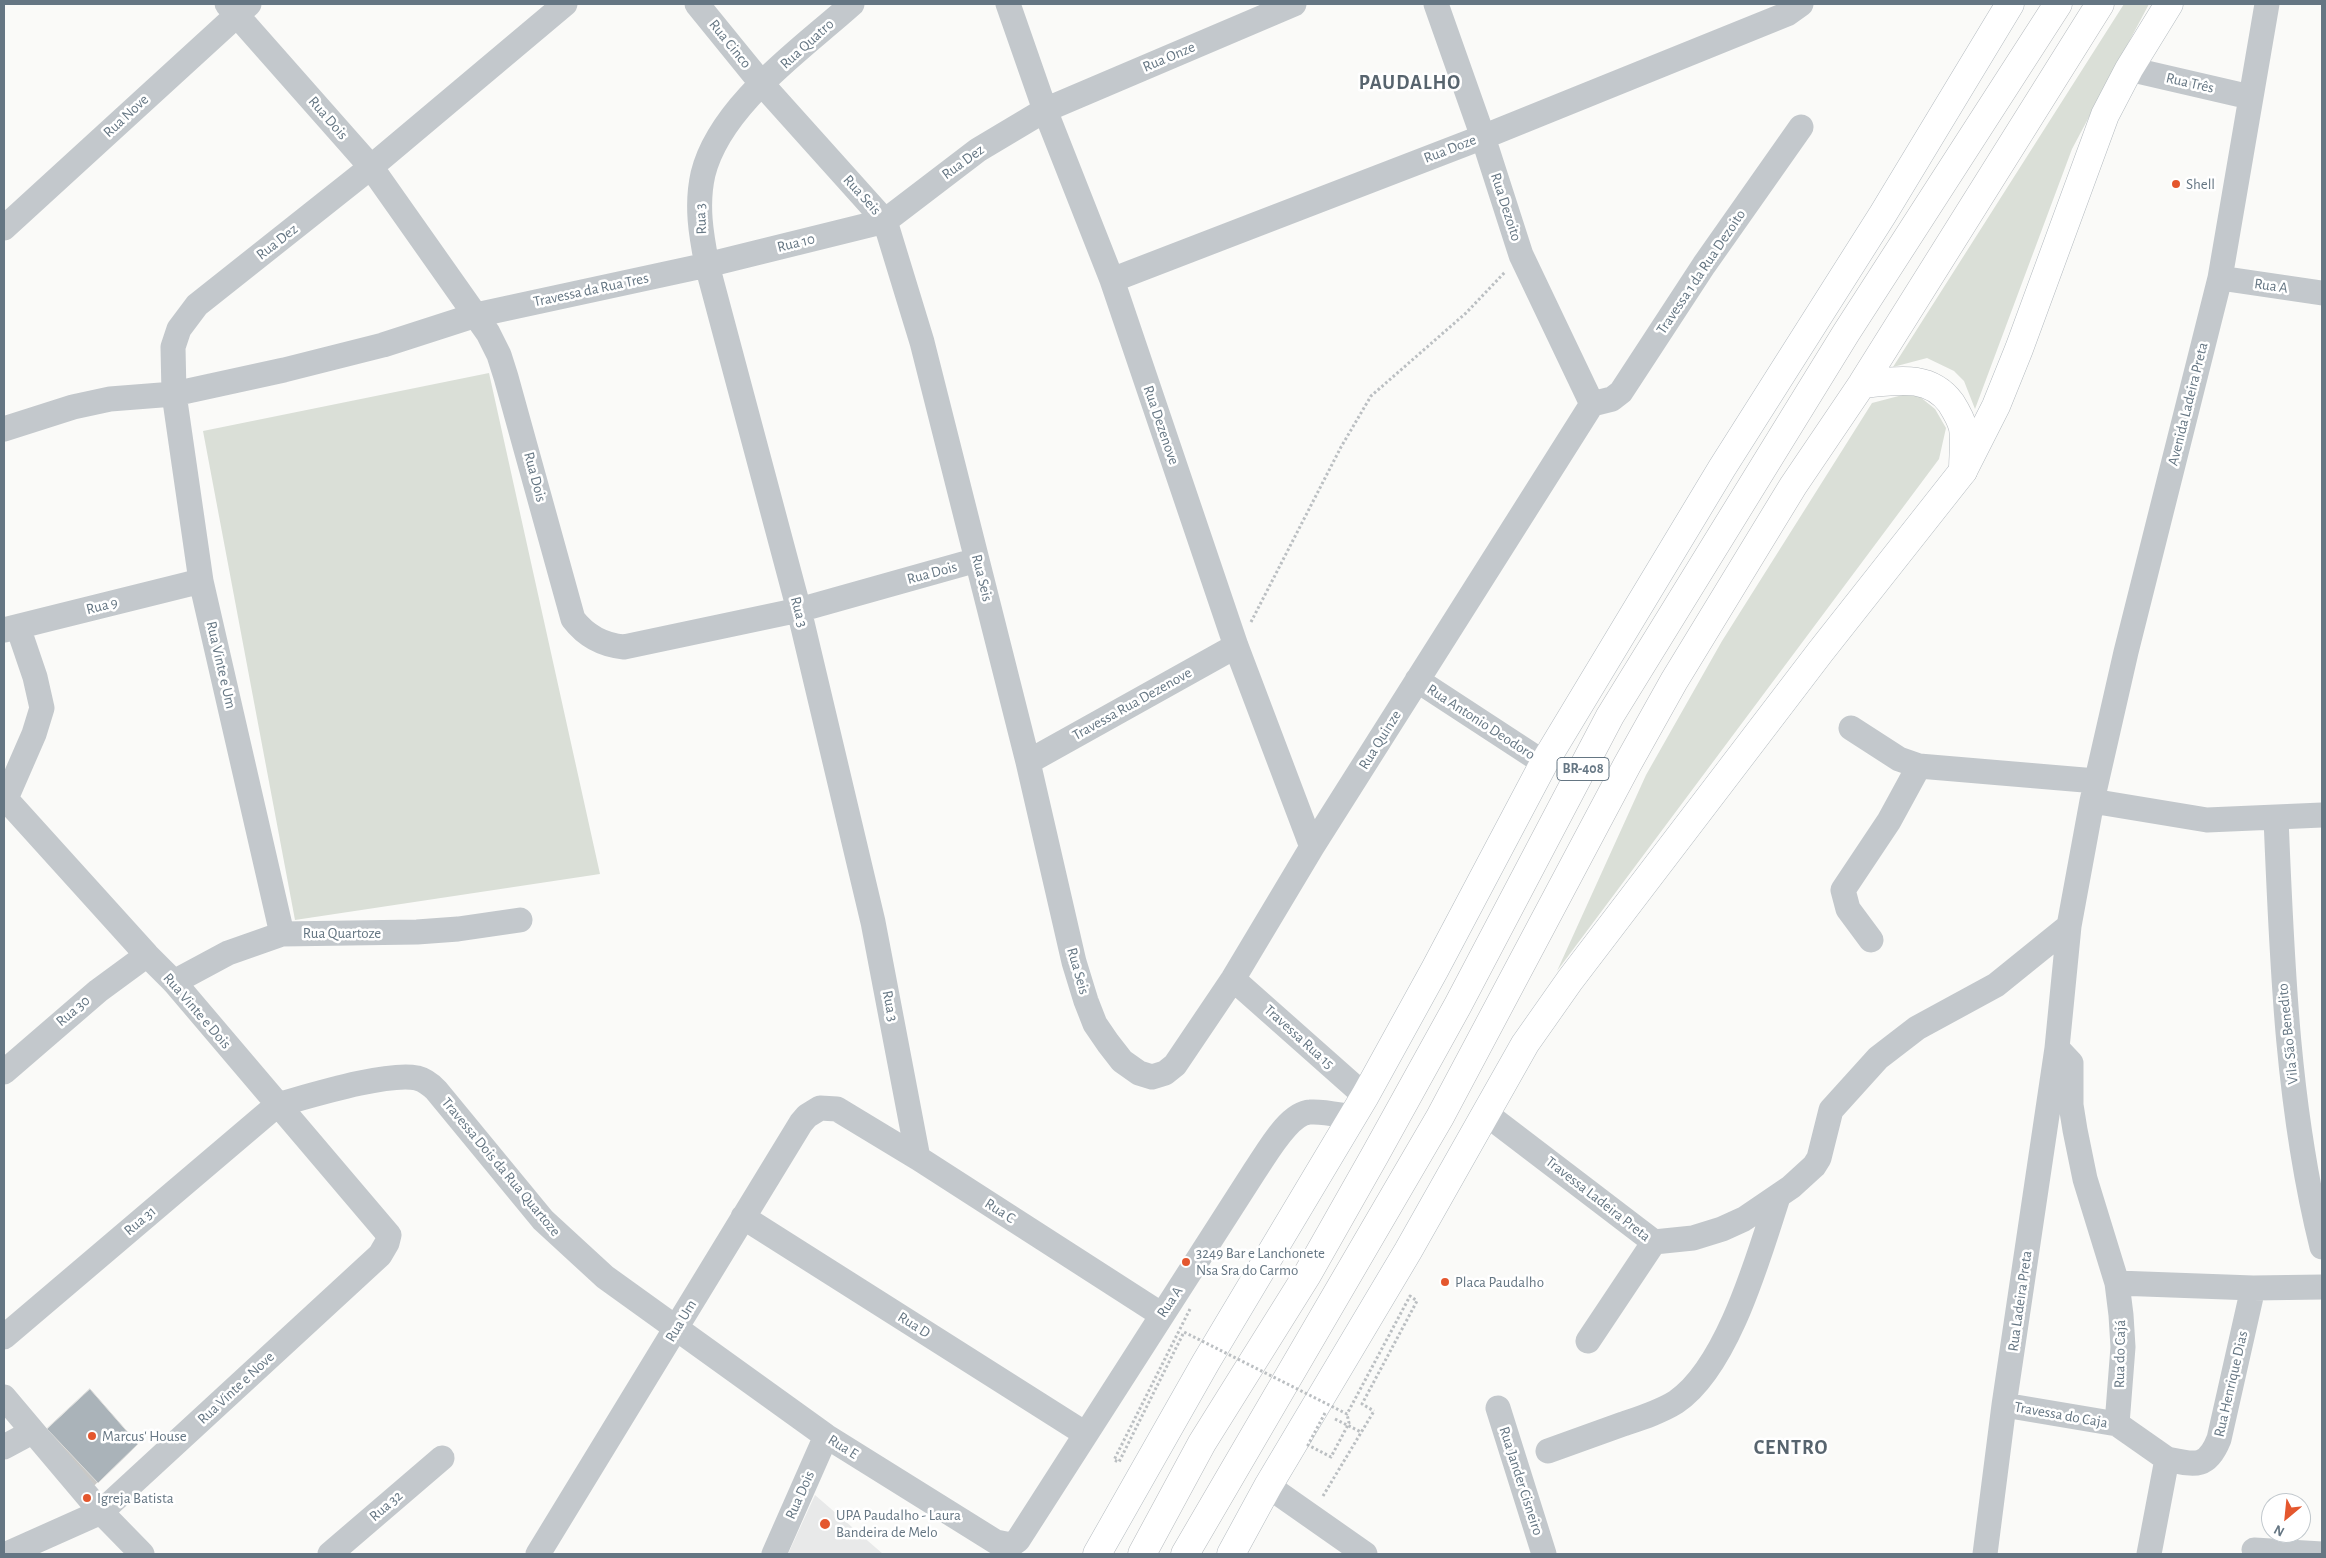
<!DOCTYPE html>
<meta charset="utf-8">
<style>
body{margin:0}
#map{position:relative;width:2326px;height:1558px;overflow:hidden;background:#fafaf8;font-family:"Alegreya Sans",sans-serif}
canvas{display:block}
.frame{position:absolute;inset:0;border:5px solid #657683;pointer-events:none}
.north{position:absolute;left:2261px;top:1493px;width:50px;height:50px;box-sizing:border-box;background:#fff;border:1px solid #c1c8cd;border-radius:50%;rotate:208deg;font-size:14px;font-weight:700;line-height:20px;text-align:center;color:#657683}
.north::after{content:'';display:block;margin:auto;width:18px;height:22px;background:#e4572e;clip-path:polygon(50% 0,100% 100%,50% 72%,0 100%)}
</style>
<div id="map">
<canvas width="2326" height="1558"></canvas>
<div class="frame"></div>
<div class="north">N</div>
</div>
<script>
const c = document.querySelector('canvas').getContext('2d');
c.lineJoin = 'round';
function paint(path, color) {
  c.fillStyle = color;
  c.fill(path, 'evenodd');
}
function stroke(path, color, width, dash) {
  c.strokeStyle = color;
  c.lineWidth = width;
  c.lineCap = dash ? 'butt' : 'round';
  c.setLineDash(dash || []);
  c.stroke(path);
}
function drawText(font, color, halo, rows, align = 'center') {
  c.font = font + ' "Alegreya Sans",sans-serif';
  c.lineWidth = 5;
  c.setLineDash([]);
  c.textBaseline = 'middle';
  c.strokeStyle = halo;
  c.fillStyle = color;
  for (const [text, x, y, turn = 0] of rows) {
    c.save();
    c.translate(x, y);
    c.rotate((+turn || 0) * Math.PI / 180);
    c.textAlign = isNaN(turn) ? turn : align;
    if (halo) c.strokeText(text, 0, 0);
    c.fillText(text, 0, 0);
    c.restore();
  }
}
paint(new Path2D(`
 M815,1495l68,59h-95z`), '#e8e9e9');
paint(new Path2D(`
 M2124,4h25l-77,145 -97,260 -11,-28 -10,-10 -27,-13 -34,9z
 M489,373l111,501 -305,46 -92,-489z
 M1914,392l21,17 11,19 -7,31 -382,512 89,-196 76,-134 150,-238z`), '#dadfd7');
paint(new Path2D(`
 M48,1430l88,13 -47,48z`), '#0003');
const building = new Path2D(`
 M90,1389l48,55 -40,39 -51,-54z`);
paint(building, '#aab3b9');
stroke(building, '#dcdcda', 1);
const secondary = new Path2D(`
 M1097,1554l109,-192 159,-266 70,-127 109,-206 178,-295 161,-254 127,-210
 M1231,1554l37,-68 140,-235 117,-207 45,-64 251,-329 142,-180 33,-65 23,-57 86,-234 24,-46 40,-65`);
const trunk = new Path2D(`
 M1862,384c33,-3 67,-11 89,19 5,8 10,16 12,25 2,13 0,29 0,43
 M1142,1554l60,-111 105,-168 68,-120 83,-150 152,-289 236,-383 212,-329
 M1185,1554l255,-437 187,-352 47,-84 119,-195 69,-102 238,-380`);
stroke(secondary, '#b3babf', 29);
stroke(trunk, '#b4b9bd', 29);
stroke(new Path2D(`
 M1251,622l90,-175 30,-51 95,-83 39,-41
 M1335,1419l26,13
 M1323,1496l51,-85`), '#bbbfc2', 3, [2.5, 2.5]);
stroke(new Path2D(`
 M227,4l144,163 117,166 11,22 7,22 67,242c13,17 29,26 51,28l175,-37 178,-50
 M697,4l65,80 123,137 37,121 106,420 46,200 12,39 9,23 13,19 14,18 17,12 13,4 13,-4 10,-8 58,-86 79,-132 280,-443
 M852,4c-50,45 -132,101 -149,170 -7,31 -2,60 4,91l92,345 74,312 45,236
 M1008,4l37,106 67,170 124,366 76,201
 M1436,4l47,133 38,118 71,149
 M2129,69l121,28
 M4,228l245,-224
 M2220,278l102,15
 M1112,280l371,-143 304,-123 14,-10
 M1592,404l20,-5 9,-7 83,-127 97,-138
 M4,429l69,-22 37,-8 64,-5 110,-24 99,-25 93,-30 231,-50 178,-44 93,-71 67,-40 249,-106
 M4,630l197,-49
 M1417,680l127,83
 M1851,728l48,31 20,7 177,15
 M1028,762l208,-116
 M4,797l143,158 27,27 215,253 -2,8 -7,12 -279,257 -94,42
 M2092,801l115,19 115,-5
 M4,803l30,-69 8,-26 -7,-31 -17,-50
 M2276,818c6,144 11,288 46,429
 M2069,926l-12,122 14,15v42l4,25 10,49 32,104 4,32 2,32 -6,77
 M282,934l-81,-353 -27,-187 -1,-47 6,-18 18,-24 174,-138 194,-163
 M1871,940l-23,-31 -5,-19 46,-69 30,-55
 M1233,979l132,117
 M174,982l54,-29 54,-19 135,-2 41,-3 62,-9
 M4,1072l94,-81 49,-36
 M1485,1113l169,129 39,-4 29,-9 22,-10 47,-32 23,-21 5,-8 12,-48 47,-52 39,-30 79,-43 73,-59 23,-125 34,-149 94,-374 47,-274
 M743,1217l341,216
 M2117,1283l136,5 69,-1
 M4,1337l273,-232c33,-9 109,-33 140,-27 8,2 14,7 19,12l107,130 62,57 221,159 170,106 15,3 7,-5 236,-368c12,-17 34,-59 56,-60 14,-1 29,3 43,5
 M1588,1341l66,-99
 M4,1397l97,115 41,42
 M2004,1405l113,19 50,35
 M1498,1408l46,146
 M4,1447l28,-15
 M1548,1451c25,-9 50,-18 75,-27 18,-6 37,-12 53,-22 52,-35 83,-147 102,-205
 M1268,1486l97,68
 M2254,1550l68,4
 M330,1554l112,-96
 M538,1554l263,-431 6,-7 13,-8 17,1 81,49 244,157
 M774,1554l52,-118
 M1985,1554l19,-149 53,-357
 M2149,1554l18,-95c28,6 40,10 52,-20l34,-151`), '#c3c8cc', 25);
stroke(secondary, '#fff', 28);
stroke(trunk, '#fff', 28);
stroke(new Path2D(`
 M1190,1309l-76,151 5,2 65,-130 163,82 63,-118 7,5 -55,103 12,7
 M1325,1413l-17,32 23,12 18,-34 -2,-9`), '#bbbfc2', 3, [2.5, 2.5]);
for (const [x, y, r, color] of [
 [2176,184,5,"#e4572e"],
 [1186,1262,5,"#e4572e"],
 [1445,1282,5,"#e4572e"],
 [92,1436,5,"#e4572e"],
 [87,1498,5,"#e4572e"],
 [825,1524,6,"#e4572e"]
]) {
  const dot = new Path2D();
  dot.arc(x, y, r, 0, 2 * Math.PI);
  c.fillStyle = color;
  c.fill(dot);
  stroke(dot, '#fff', 2);
}
for (const [x, y, w] of [
 [1583,769,52]
]) {
  const box = new Path2D();
  box.roundRect(x - w / 2, y - 11.5, w, 23, 4);
  c.fillStyle = '#fff';
  c.fill(box);
  stroke(box, '#657683', 1);
}
drawText('bold 14px', '#657683', null, [
 ["BR-408",1583,769]
]);
drawText('15px', '#657683', '#fff', [
 ["Rua Cinco",730,44,51],
 ["Rua Quatro",807,44,-42],
 ["Rua Onze",1169,57,-23],
 ["Rua Três",2190,83,13],
 ["Rua Nove",126,116,-43],
 ["Rua Dois",328,118,49],
 ["Rua Doze",1450,149,-21],
 ["Rua Dez",963,162,-36],
 ["Rua Seis",862,195,48],
 ["Rua Dezoito",1506,207,72],
 ["Rua 3",701,219,-93],
 ["Rua Dez",277,242,-38],
 ["Rua 10",796,243,-14],
 ["Travessa 1 da Rua Dezoito",1701,272,-56],
 ["Rua A",2271,286,8],
 ["Travessa da Rua Tres",591,290,-12],
 ["Avenida Ladeira Preta",2188,404,-76],
 ["Rua Dezenove",1161,425,71],
 ["Rua Dois",535,477,75],
 ["Rua Dois",932,573,-15],
 ["Rua Seis",982,578,76],
 ["Rua 9",102,606,-14],
 ["Rua 3",799,612,76],
 ["Rua Vinte e Um",221,665,77],
 ["Travessa Rua Dezenove",1132,704,-29],
 ["Rua Antonio Deodoro",1481,722,33],
 ["Rua Quinze",1380,740,-58],
 ["Rua Quartoze",342,933],
 ["Rua Seis",1078,971,74],
 ["Rua 3",890,1006,79],
 ["Rua 30",73,1011,-40],
 ["Rua Vinte e Dois",197,1011,49],
 ["Vila São Benedito",2288,1034,-96],
 ["Travessa Rua 15",1299,1037,42],
 ["Travessa Dois da Rua Quartoze",501,1167,50],
 ["Travessa Ladeira Preta",1598,1199,38],
 ["Rua C",1000,1211,33],
 ["Rua 31",140,1221,-40],
 ["Rua Ladeira Preta",2020,1301,-82],
 ["Rua A",1170,1302,-56],
 ["Rua Um",681,1321,-59],
 ["Rua D",914,1325,32],
 ["Rua do Cajá",2120,1354,-89],
 ["Rua Henrique Dias",2231,1384,-77],
 ["Rua Vinte e Nove",236,1388,-43],
 ["Travessa do Caja",2061,1415,10],
 ["Rua E",843,1447,32],
 ["Rua Jander Cisneiro",1521,1481,72],
 ["Rua Dois",800,1495,-66],
 ["Rua 32",386,1506,-41]
]);
drawText('15px', '#657683', '#fff', [
 ["Shell",2186,184],
 ["3249 Bar e Lanchonete",1196,1253],
 ["Nsa Sra do Carmo",1196,1270],
 ["Placa Paudalho",1455,1282],
 ["Marcus' House",102,1436],
 ["Igreja Batista",97,1498],
 ["UPA Paudalho - Laura",836,1515],
 ["Bandeira de Melo",836,1532]
], 'left');
c.letterSpacing = '1px';
drawText('bold 20px', '#57646e', '#fff', [
 ["PAUDALHO",1410,83],
 ["CENTRO",1791,1448]
]);
c.letterSpacing = '0px';
</script>
